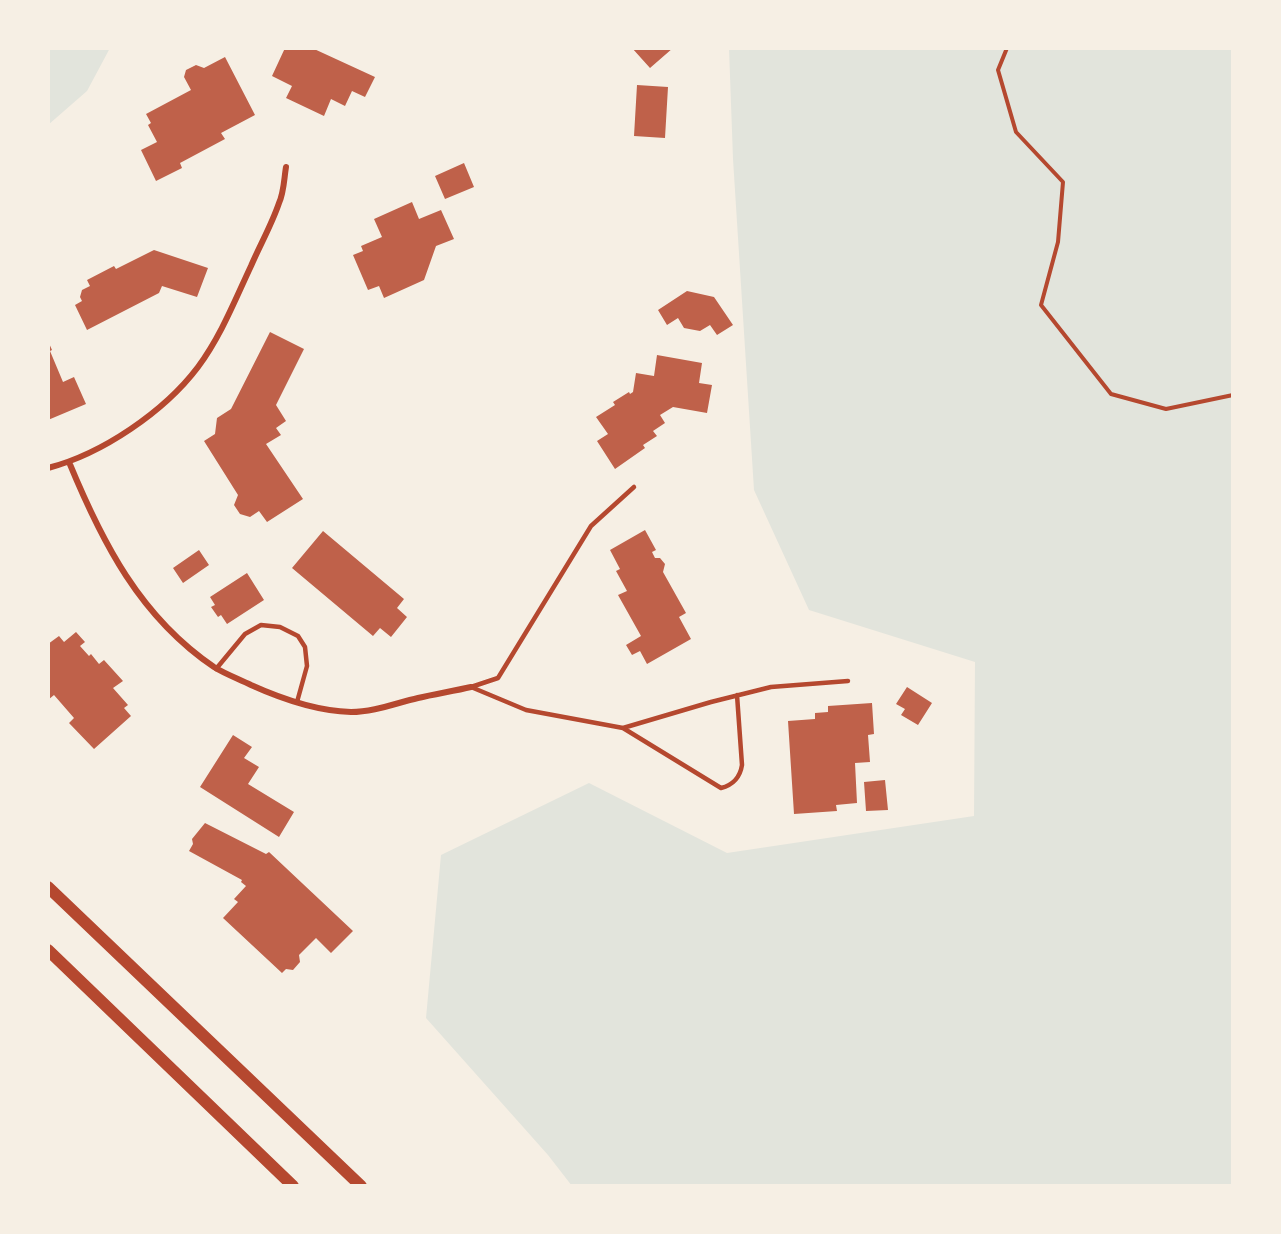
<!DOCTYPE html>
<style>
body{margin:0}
#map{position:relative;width:1281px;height:1234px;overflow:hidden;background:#f6efe4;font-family:"Alegreya Sans",sans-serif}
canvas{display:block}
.frame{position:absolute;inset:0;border:50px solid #f6efe4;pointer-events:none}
</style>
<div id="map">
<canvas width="1281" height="1234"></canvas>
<div class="frame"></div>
</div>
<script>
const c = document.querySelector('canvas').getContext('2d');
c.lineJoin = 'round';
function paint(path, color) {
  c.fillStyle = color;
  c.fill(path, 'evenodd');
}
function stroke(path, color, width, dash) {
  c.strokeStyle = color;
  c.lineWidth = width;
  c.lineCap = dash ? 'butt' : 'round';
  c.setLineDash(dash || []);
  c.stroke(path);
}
paint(new Path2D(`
 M48,48h62l-23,43 -39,34z
 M729,48h504v1138h-661l-24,-31 -122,-137 15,-163 148,-72 138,70 247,-37 1,-154 -166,-52 -55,-120 -21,-331z`), '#e2e4dc');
paint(new Path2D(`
 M285,48h27l63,29 -10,20 -13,-6 -7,15 -14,-7 -7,17 -38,-18 6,-12 -20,-10z
 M632,48h41l-23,20z
 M225,57l30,58 -34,18 4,6 -45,24 2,5 -26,13 -15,-31 16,-8 -9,-17 3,-2 -5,-9 45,-24 -7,-13 2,-7 10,-5 8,3z
 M637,85l31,2 -3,51 -31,-2z
 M464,163l10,24 -29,12 -10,-23z
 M412,202l7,17 22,-9 13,29 -18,7 -12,34 -40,18 -5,-12 -11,4 -15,-35 10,-4 -2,-5 21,-9 -8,-18z
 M154,250l54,18 -11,29 -35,-11 -3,7 -72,37 -12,-25 7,-4 -2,-4 2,-7 8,-4 -3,-6 27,-14 2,3z
 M687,291l27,6 19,28 -16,10 -7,-10 -10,6 -16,-3 -6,-10 -11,7 -9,-15z
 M270,332l34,17 -28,56 10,16 -10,7 5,7 -15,9 37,55 -36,23 -8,-11 -9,6 -10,-3 -6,-9 4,-10 -34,-54 11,-7 2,-16 14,-9z
 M48,341l4,9 -2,1 13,31 11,-5 12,27 -38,16z
 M657,355l45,8 -3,20 13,2 -5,28 -34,-6 -13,8 5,8 -12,8 4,5 -14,9 2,3 -30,21 -18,-28 11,-7 -12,-17 19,-12 -2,-3 16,-10 1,2 3,-2 3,-19 18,3z
 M645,530l11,20 -4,2 3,6h5l5,6 -2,8 23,41 -7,4 12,22 -44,25 -7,-13 -8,4 -6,-10 15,-9 -23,-41 9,-4 -11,-20 4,-2 -10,-19z
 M323,531l81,68 -7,9 10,9 -16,20 -11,-9 -7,8 -81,-68z
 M199,550l10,15 -26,18 -10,-15z
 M247,573l17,27 -37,24 -6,-9 -3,2 -7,-10 4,-2 -5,-8z
 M76,632l9,10 -5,4 9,10 2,-2 8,10 5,-4 19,21 -10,7 15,17 -4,3 7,8 -37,33 -25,-26 5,-5 -20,-23 -6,5v-56l11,-8 5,6z
 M907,687l25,16 -14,22 -17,-10 4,-6 -9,-5z
 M872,703l2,31 -6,1 2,27 -15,1 2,40 -21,2 1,6 -43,3 -6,-93 27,-2v-6l13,-1v-6z
 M233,735l19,12 -8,11 15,9 -11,17 46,28 -15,25 -79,-50z
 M885,780l3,30 -22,1 -2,-29z
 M205,823l61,31 3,-2 84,79 -22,22 -15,-15 -17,17 1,7 -7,8 -7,-1 -4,4 -59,-55 15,-16 -4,-3 12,-13 -5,-4 1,-2 -53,-29 4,-7 -1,-5z`), '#bf614a');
stroke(new Path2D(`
 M1007,48l-9,22 18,62 47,50 -5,60 -17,63 70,89 55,15 67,-14`), '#b5482f', 4);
stroke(new Path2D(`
 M216,669l29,-35 16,-9 19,2 18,9 7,11 2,19 -10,36
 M471,687l55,23 97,18 98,60c12,-3 19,-10 21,-23l-5,-70
 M471,687l27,-9 93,-152 43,-39
 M623,728l88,-26 60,-15 77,-6`), '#b5482f', 4.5);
stroke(new Path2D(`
 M69,462c33,80 71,155 145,205 11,7 25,12 37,18 31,14 65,26 100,27 23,0 45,-9 67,-14 17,-4 36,-7 53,-11
 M48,468c54,-14 116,-56 150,-101 23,-31 37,-67 53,-101 9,-21 21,-42 28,-63 5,-11 5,-24 7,-36`), '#b5482f', 6);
stroke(new Path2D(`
 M48,887l313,299
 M48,950l245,236`), '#b5482f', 12);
</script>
